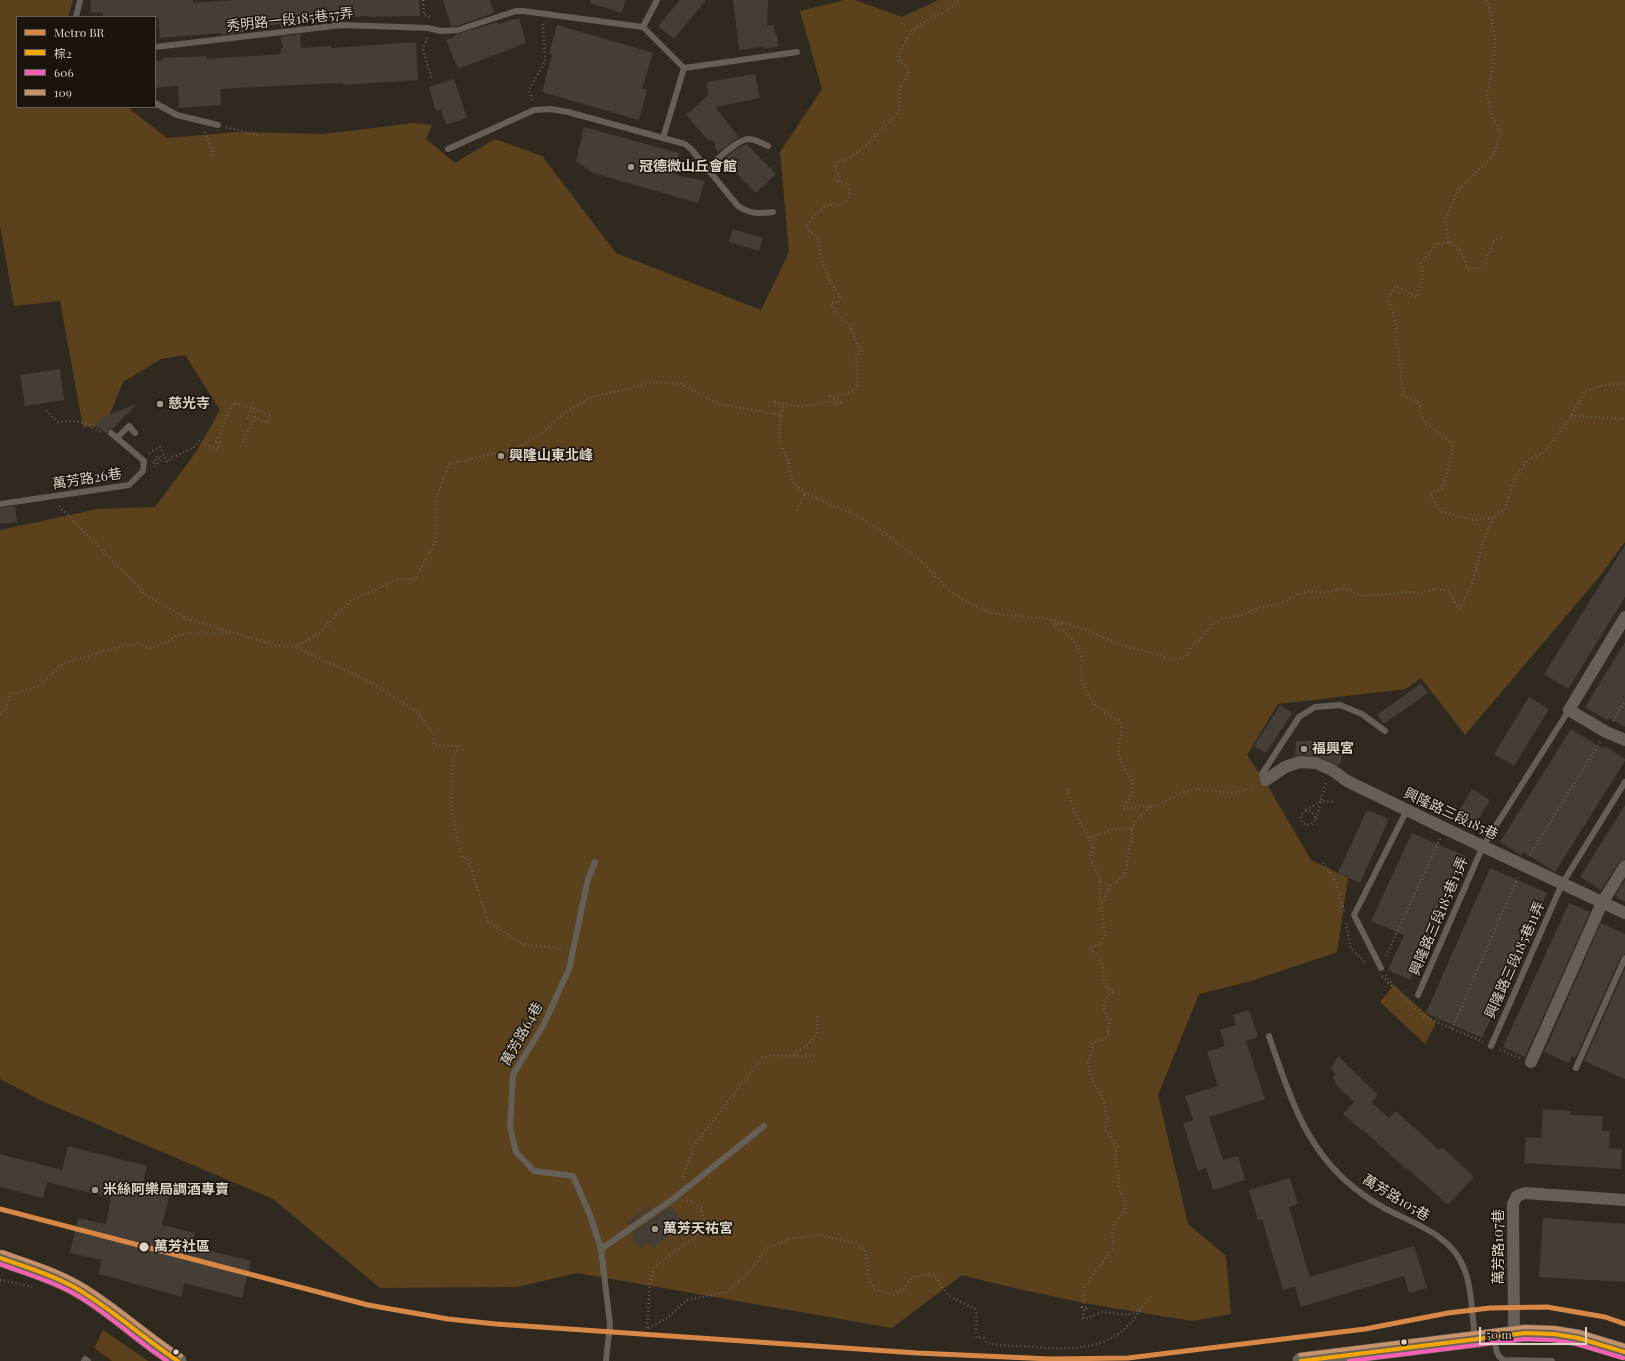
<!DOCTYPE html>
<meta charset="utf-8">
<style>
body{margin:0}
#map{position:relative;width:1625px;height:1361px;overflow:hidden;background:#30291f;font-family:"Playfair Display","Noto Sans TC",serif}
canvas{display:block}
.legend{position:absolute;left:16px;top:16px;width:140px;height:92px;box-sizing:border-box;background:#1a140c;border:1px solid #686157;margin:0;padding:5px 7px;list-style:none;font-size:12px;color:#ddd4c8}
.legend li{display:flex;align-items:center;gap:8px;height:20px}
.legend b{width:20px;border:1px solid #686157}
.scale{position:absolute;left:1479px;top:1327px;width:108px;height:18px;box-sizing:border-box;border:2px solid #ddd4c8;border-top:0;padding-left:5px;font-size:12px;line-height:14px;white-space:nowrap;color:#ddd4c8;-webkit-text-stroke:3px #1a140c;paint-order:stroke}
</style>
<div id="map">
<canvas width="1625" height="1361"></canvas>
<ul class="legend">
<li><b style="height:5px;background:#d78846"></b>Metro BR</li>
<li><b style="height:5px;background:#f7a600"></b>棕2</li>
<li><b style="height:5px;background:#f860b3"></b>606</li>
<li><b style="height:5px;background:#c7916a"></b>109</li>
</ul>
<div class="scale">50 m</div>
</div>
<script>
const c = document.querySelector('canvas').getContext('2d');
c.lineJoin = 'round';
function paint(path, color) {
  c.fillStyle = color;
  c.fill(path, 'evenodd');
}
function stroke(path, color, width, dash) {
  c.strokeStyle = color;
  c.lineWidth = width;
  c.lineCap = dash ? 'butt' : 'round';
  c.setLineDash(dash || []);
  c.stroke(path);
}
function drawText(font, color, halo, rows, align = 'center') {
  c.font = font + ' "Playfair Display","Noto Sans TC",serif';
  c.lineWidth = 3;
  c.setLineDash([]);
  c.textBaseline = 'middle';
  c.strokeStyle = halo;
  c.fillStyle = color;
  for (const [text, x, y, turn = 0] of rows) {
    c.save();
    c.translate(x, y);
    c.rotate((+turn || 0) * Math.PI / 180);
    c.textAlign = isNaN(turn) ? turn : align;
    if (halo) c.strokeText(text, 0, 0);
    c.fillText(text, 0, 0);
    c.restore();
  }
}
paint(new Path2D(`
 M0,0h73l-5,17h-51v90h110l40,31 70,-6 86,2 91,-11 18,2 -6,14 29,24 40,-24 47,17 74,97 145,57 28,-58 -9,-100 42,-63 -22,-78 45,-11h10l47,17 36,-17h687v542l-25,34 -135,159 -44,-57 -15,11 -128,15 -31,51 22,33 42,72 37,18 -11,74 -86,29 -52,13 -41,101 30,129 38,32 5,58 -39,7 -108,-18 -79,-17 -43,-11 -70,53 -315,-55 -60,14 -137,1 -107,-89 -231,-98 -42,-22v-549l98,-21 57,-2 41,-55 24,-42 -35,-55 -24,4 -38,23 -18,44 -22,1 -23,-126 -46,5 -14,-81z
 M1394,985l42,38 -11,21 -45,-42z
 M103,1330l45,31h-36l-18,-13z`), '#5c421c');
paint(new Path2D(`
 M90,0h103v3l41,-3h185l1,16 -52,1v-1l-66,3 1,6 -22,3 -1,-4 -36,5v3l-23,3v-2l-61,5 -2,-21h-55v-5l-12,1z
 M443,0h47l4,13 -37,13h-6z
 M590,0h36l-4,13 -32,-10z
 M680,0h26l-32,39 -16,-13z
 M733,0h35l-1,26 7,-1 1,8 2,1 1,13 -15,2v-2l-24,3z
 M519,18l7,25 -68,26 -12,-29 9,-3 -1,-2 43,-13 1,2z
 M557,25l96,28 -11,36 5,1 -8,30 -97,-28 10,-37 -3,-1z
 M300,34l1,14 30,-2 1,2 84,-6 2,38 -75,5 -1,-2 -28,1 -94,5 1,16 -42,3 -1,-22 -23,2v-27h8l-1,-3 44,-2 1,3 74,-5v-6h2l-2,-11z
 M755,74l5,24 -45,9 24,30 -21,15 -4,-6 1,-4 -8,-3 -21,-24 22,-20 -1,-13z
 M454,79l13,39 -21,7 -5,-16 -5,2 -7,-24z
 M584,127l95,26 -3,22 29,6 -7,22 -105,-30 -17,-12z
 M746,144l30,30 -20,19 -28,-28 1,-1 -5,-5 11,-9z
 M733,229l30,9 -4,13 -30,-9z
 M60,369l4,31 -39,6 -5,-31z
 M137,404l-25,25 -4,1 -1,4 -12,-9 7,-8z
 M15,506l2,16 -17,2v-16z
 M1625,545v52l-57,92 -24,-15z
 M1625,642v85l-16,-9 -1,3 -23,-14z
 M1421,683l7,10 -44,31 -7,-9z
 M1529,697l20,12 -35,57 -20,-12z
 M1280,705l12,8 -26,40 -12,-7z
 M1571,729l32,20 2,-3 20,13v2l-70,111 -32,-20 -2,3 -21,-13z
 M1316,740l29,9 -6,17 -22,-10 -17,-1 -5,1 1,-15z
 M1472,789l18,11 -18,30 -18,-10z
 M1625,805v54l-6,3 -18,28 -21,-13z
 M1367,810l22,9 -29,64 -22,-10z
 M1412,833l55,24 -57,123 -22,-10 16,-35 -33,-14z
 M1490,868l57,25 -65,145 -56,-25z
 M1625,880v22l-10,-6z
 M1569,903l21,9 -65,145 -22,-10z
 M1601,923l24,11v20l-4,2 -45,101 -4,-1 -3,7 -25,-11z
 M1625,969v110l-41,-18z
 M1249,1010l9,27 -12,4 19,58 -56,18 14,43 15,-4 7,24 -32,10 -7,-22 -8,3 -15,-48 10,-3 -8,-24 33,-10 -11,-34 18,-6 -5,-16 16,-5 -3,-10z
 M1338,1056l40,39 -7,7 18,16 7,-7 43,39 3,-3 32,30 -26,28 -41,-37 -1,1 -43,-39v1l-20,-17 11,-12 -16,-15 -5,-9 2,-4 -4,-6z
 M1543,1109l28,2 -1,4 33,1 -1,15h8l-1,17 13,1 -1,20 -97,-6 2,-26 15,1z
 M68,1146l79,20 -5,21 28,7 -8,31 33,8 -3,13 59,15 -9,37 -58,-15 -2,14 -83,-23 2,-14 -31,-7 8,-35 28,6 5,-26 -64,-16 -4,16 -43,-11v-33l62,16z
 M1290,1178l8,26 -9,3 21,70 104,-31 13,42 -18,5 -5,-17 -103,31 -6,-20 -12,3 -21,-71 -4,1 -9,-30z
 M648,1206l3,3 -23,16 -2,-2z
 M671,1206l14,18 -32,24 -5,-6 -8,7 -9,-13 3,-3 -1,-1z
 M1543,1218l82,6v58l-86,-5z`), '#453e36');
stroke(new Path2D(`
 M423,0l1,15 6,2
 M427,38l-4,11 9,31
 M532,100l-3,-10 16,-28 -2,-39
 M226,127l32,8
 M205,132l7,18v9
 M1449,242l-4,-21 12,-29 38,-39 5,-21 -9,-19 -4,-18 6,-30 2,-27 -7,-36 -2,-2
 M46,411l12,11c21,-3 27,0 44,11
 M781,415l2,-8 -9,-2 1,-3 25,5 25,-5 18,2 -13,-8h11l14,-6 3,-3 -2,-28 4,-8 -10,-25 -15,-14 -4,-10 8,1 1,-6 -10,-16 -8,-21 -5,-24 -10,-6 -1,-3c8,-11 18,-26 34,-22 9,-5 13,-11 7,-21l-9,-3 2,-5 -6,-10 2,-4c20,-4 33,-20 47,-34 4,-4 10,-8 13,-13 6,-8 2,-18 4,-26 3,-11 10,-10 7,-23l-8,-5c-1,-6 2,-11 5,-17 14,-29 38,-24 55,-44
 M1571,416l54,3
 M247,419l6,-11
 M149,453l11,-6 7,15 6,-5 20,-9 7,-8 17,10 2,-7 -3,-1 17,-39 20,5 18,8 -3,7 -13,-6 -14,29
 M153,463l3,-2 -1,-3 4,-2 2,3 -7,9
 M59,506l89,91 40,22 86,26 22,2 23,-14 31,-32 46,-21 19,-1 21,-39v-41l13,-35 68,-16 25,-15 20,-18 27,-17 66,-16 26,2 38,20 62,11 -2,16 2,13 7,16 4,22 13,11 53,23 29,19 37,29 26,27 18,12 24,10 56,6 27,7 55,22 29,6 10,6 10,-1 9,-4 5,-11 6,-4 12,-15 12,-6 19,-4 17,-8 22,-3 14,-9 15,-4 13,2 21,-5 19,8 49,-4 8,2c11,-6 19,-6 30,-1l7,14 3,1 12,-23 3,-13 10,-36 8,-18 12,-9 8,-26 14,-23 18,-8 26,-36 14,-25 19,-6 21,-1
 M797,510l8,-17
 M1493,518l-20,2 -31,-8 -13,-18 14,-6 11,-44 -29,-21 -7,-21 -15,-7 -8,-76 -7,-20 8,-13 21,11 6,-20 -2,-13 15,-20 13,-2 12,9 7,18 15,-1 10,-26 9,-5
 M1062,623l-9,2c10,7 20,12 25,23 6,10 3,19 4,30 3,22 19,34 37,42 6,12 -2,22 0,34 1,13 14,21 14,34 0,9 -7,12 -10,19l1,2 18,-3 8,1 12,-4 21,-11 15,-3 33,4 12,-2 11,-5
 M297,648l72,33 49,32 15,21 1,11 25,1 -5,10 -3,47 6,34 6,21 5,1 20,63 35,22 41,5
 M0,714c10,-5 6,-13 11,-21 9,-2 22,-3 30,-9 9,-7 15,-17 26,-22l55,-16 17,-2 11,4 5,-1 21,-11 16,-3h39
 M1613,721l12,-20
 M1067,789l8,24 18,34 -3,12 9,18 2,27
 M1306,810l15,-9 12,1
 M1301 818a7 7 0 1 1 14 0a7 7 0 1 1-14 0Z
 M1316,819l10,-38
 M1089,838l25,-9h17l6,-9 13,-13
 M1530,855l70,-113
 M1323,863l12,16 9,33
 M1346,923l5,26 15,14
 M1386,956l54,-117
 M1386,975l10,15 28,26 59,26
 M1382,977l11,10
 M1452,1029l66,-152
 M1500,1050l20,8
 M794,1055l18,-14 5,-8 1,-18
 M683,1177l12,-33 67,-86 10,-3 43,1
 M687,1200h3l11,8 3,14 -7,14 -43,31 -4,14 -3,48 20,-11 20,-18 40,-8 25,-23 14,-20 23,-10 30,-4 37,8 10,9 3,26 5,11 19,6 10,-5 9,-13 21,-3 16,22 26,13c4,10 -1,19 2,29h7l2,4 4,2c14,2 29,2 43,3 42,3 82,4 107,-37l-13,5 -25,-3 -17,7 -2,-1 1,-9 4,-1 -6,-1 3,-9 -1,-11 29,-39 -1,-16 2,-7 10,-13 2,-8 -8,-18 1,-7 -4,-23 2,-9 -11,-16 -1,-7 2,-6 -4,-19 -12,-21 -3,-16 4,-11v-7l6,-4 4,1 7,-7 -2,-5 3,-9 -6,-9v-9l8,-10 -8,-7 -1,-16 -4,-13 -10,-8 3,-2 8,-1 5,-9 -4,-29 9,-22c17,-4 17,-21 19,-35 1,-10 5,-11 2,-21
 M0,1280l33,7
 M1140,1310l11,-13`), '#645f57', 2.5, [1, 3]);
stroke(new Path2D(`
 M657,0l-14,27 41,41 -21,70 22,6 7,6 46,56c12,8 21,8 35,6
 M76,17l4,-17
 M155,47l187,-22 86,3 12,3 18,-1 58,-19h7l120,16
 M684,68l113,-16
 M155,103l22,12 41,10
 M448,149l86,-39 17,-1 17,3 95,26
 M707,168c9,-7 29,-28 41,-29 7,0 14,4 20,7
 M117,438l12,-12 6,7
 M0,504l129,-19 14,-14 1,-10 -33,-28
 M1266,780l-4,-6 37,-57 16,-10 25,-2 22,9 23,17
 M595,862l-7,17 -19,90 -26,57 -30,48 -3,53 6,25 18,19 39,5 17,39 11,34 9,75 -4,37
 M1381,968l-27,-53 53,-105
 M1418,995l65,-149 86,-136
 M1269,1036c18,52 33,105 76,144 11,10 25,20 39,28 28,15 66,26 79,58 9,18 9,51 12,72
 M1491,1046l71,-162 63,-102
 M1576,1068l49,-110
 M601,1249l72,-50 91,-73
 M1495,1338c1,9 0,18 9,22l48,1
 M84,1361l1,-2 3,2`), '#655f57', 6);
stroke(new Path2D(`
 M1625,617l-56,93 37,22 19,8
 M1266,780l19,-13 15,-5 16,1 16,7 15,11 99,48 179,84
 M1531,1062l71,-159 23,-37
 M1514,1334l-1,-130 4,-8 8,-3 100,7`), '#655f57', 12);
stroke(new Path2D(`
 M0,1258c28,10 59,19 84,35 33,20 61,48 94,68
 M1301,1361l224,-28 29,1 24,4 47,14`), '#6b6459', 17);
stroke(new Path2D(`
 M0,1258c26,9 53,17 76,30 36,21 67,50 102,73
 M1301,1361l224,-28 29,1 24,4 47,14`), '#f7a600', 4);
stroke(new Path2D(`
 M0,1264c27,10 55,18 80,33 31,19 57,44 87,64
 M1349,1361l176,-22 28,1 24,4 46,14`), '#f860b3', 4);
stroke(new Path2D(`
 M2,1252c26,9 53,17 77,31 36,21 67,50 102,73
 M1300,1355l225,-28 29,1 25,4 46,14`), '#c7916a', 4);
stroke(new Path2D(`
 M0,1209l368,96 80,14 48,5 421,29 134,6 77,-1 237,-29 83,-16 42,-5 57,-1 58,10 20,7`), '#d78846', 5);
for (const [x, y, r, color] of [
 [631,167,4,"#a0988d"],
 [160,404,4,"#a0988d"],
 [501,456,4,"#a0988d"],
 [1304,749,4,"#a0988d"],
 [95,1190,4,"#a0988d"],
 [655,1229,4,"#a0988d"],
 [144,1247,5.5,"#ddd4c8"],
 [1404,1342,3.5,"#ddd4c8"],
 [176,1352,3.5,"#ddd4c8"]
]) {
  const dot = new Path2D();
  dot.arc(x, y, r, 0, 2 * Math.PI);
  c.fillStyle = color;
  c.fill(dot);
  stroke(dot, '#1a140c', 1.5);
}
drawText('14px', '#ddd4c8', '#1a140c', [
 ["秀明路一段185巷57弄",290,20,-6],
 ["萬芳路26巷",87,479,-9],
 ["興隆路三段185巷",1451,814,25],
 ["興隆路三段185巷13弄",1439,916,-67],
 ["興隆路三段185巷11弄",1515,960,-66],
 ["萬芳路64巷",522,1034,-61],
 ["萬芳路105巷",1396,1198,31],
 ["萬芳路107巷",1499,1247,-90]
]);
drawText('bold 14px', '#ddd4c8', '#1a140c', [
 ["冠德微山丘會館",639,167],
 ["慈光寺",168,404],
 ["興隆山東北峰",509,456],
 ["福興宮",1312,749],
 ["米絲阿樂局調酒專賣",103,1190],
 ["萬芳天祐宮",663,1229]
], 'left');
drawText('bold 14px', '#ddd4c8', '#1a140c', [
 ["萬芳社區",154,1247]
], 'left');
</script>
